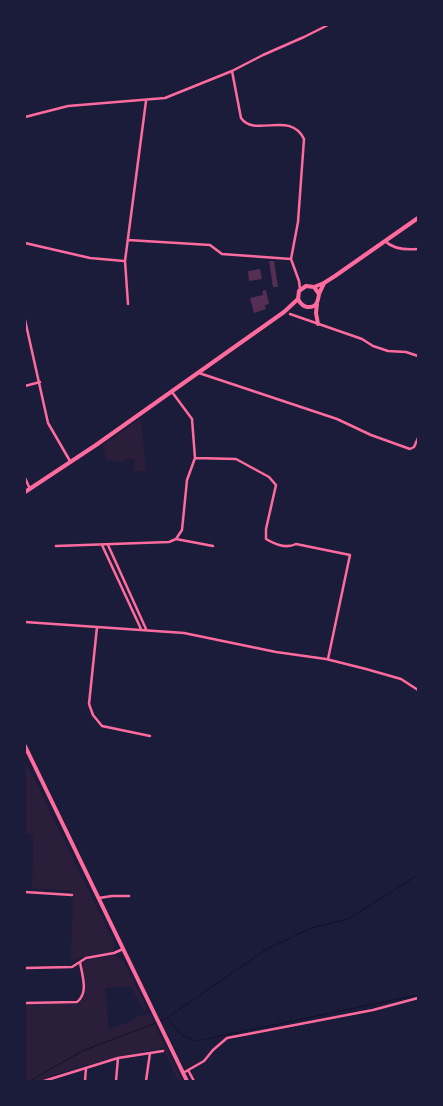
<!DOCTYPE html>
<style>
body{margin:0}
#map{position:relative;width:443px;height:1106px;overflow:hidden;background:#1b1b3a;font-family:"Source Serif 4",serif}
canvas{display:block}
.frame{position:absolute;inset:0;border:26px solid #1b1b3a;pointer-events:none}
</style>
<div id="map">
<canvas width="443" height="1106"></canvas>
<div class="frame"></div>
</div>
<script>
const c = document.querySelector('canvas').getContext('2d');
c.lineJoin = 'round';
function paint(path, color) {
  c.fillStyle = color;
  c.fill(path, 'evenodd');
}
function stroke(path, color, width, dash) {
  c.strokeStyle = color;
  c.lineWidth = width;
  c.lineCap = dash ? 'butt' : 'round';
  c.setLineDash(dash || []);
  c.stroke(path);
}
paint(new Path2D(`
 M141,418l5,54 -12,-1v-11l-6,-2c-7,7 -14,3 -22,1l-3,-14z
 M25,760l90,185 -2,5 -4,3 -19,2 -19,6 2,-70 -41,-3 1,-54 -8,-1z
 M113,955l7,3 5,6 22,45 -2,2 -15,-25 -25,2 4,41 19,-6 11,-8 5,1 5,-3 33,68h-4l-15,-33 -45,9 -59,16 -20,8h-14v-77h53c14,-13 2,-27 6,-43z`), '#2a1e3b');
stroke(new Path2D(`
 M167,1018l15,17 14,6 222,-46
 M160,1021l7,-3 98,-68 46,-22 37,-9 70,-44
 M30,1081l52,-30 74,-28`), '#12122b', 1);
paint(new Path2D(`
 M269,261h5l4,26h-5z
 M260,269l2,10 -13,2 -1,-10z
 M266,290l3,14 -4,1 1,4 -12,4 -4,-15 13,-3 -1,-4z`), '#542f53');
stroke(new Path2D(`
 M232,71l9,47c14,20 49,-8 63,21l-6,83 -7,37 8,22 1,8
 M25,117l43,-11 97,-8 67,-27 31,-16 41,-18 24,-12
 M128,240l82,5 12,9 69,5
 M385,241c8,8 22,9 33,8
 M25,243l65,15 34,3
 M128,304l-3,-43 21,-160
 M290,314l72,25 11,7 15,5 18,1 12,4
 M25,320l23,103 22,38
 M199,373l138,46 34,16 39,14 4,-2 4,-9
 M25,386l15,-4
 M172,392l20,27 3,39 -8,22 -5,50 -6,9
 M195,458l41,1 33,18 7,8 -10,44v10c10,6 20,10 30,5l54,11 -22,104
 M25,478l5,11
 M102,545l39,84
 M108,545l38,84
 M56,546l113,-4 7,-3 37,7
 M25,622l159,11 92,19 50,7 40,10 35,10 17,11
 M97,627l-8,77 4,11 9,11 48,10
 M25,892l47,3
 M99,898l13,-2h17
 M25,968l47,-1 14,-9 28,-5 9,-4
 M25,1003l52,-1c12,-9 5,-27 3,-40
 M188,1070l6,11
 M183,1073l21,-12 9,-11 14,-12 146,-28 45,-12
 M44,1081l74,-23 45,-7
 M85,1081l1,-13
 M116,1081l2,-23
 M146,1081l4,-28`), '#ff6b9d', 2.5);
stroke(new Path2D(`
 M314,287l10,-4 11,-7 83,-58
 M319,294l-5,-7 -8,-1 -7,5 -1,8c2,4 4,7 9,8 10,1 11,-6 12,-13 1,-3 4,-8 5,-11
 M317,304l-1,9 2,11
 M25,492l71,-47 188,-133 14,-13`), '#ff6b9d', 4);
stroke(new Path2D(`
 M25,746l162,335`), '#ff6b9d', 4);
</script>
